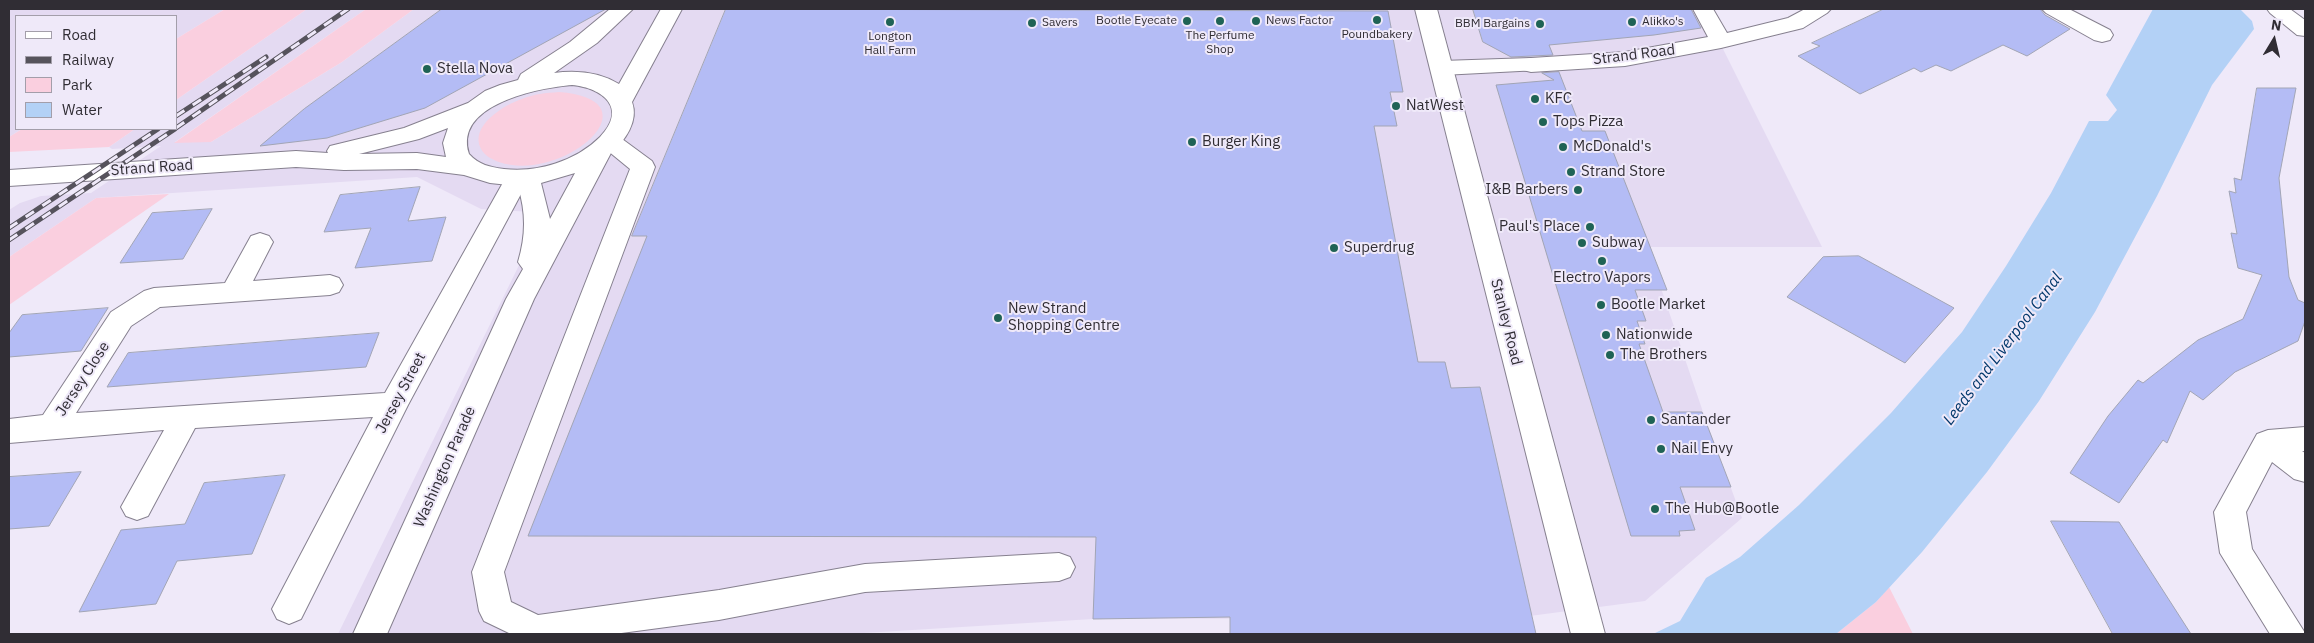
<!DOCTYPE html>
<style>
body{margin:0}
#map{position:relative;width:2314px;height:643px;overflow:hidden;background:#efe9f9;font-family:"IBM Plex Sans",sans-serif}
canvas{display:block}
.frame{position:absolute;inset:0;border:10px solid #302d34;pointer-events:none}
.legend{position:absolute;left:15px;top:15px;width:162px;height:115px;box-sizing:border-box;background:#efe9f9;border:1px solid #a39eaa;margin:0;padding:6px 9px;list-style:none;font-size:15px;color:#302d34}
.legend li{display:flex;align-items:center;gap:10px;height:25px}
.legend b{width:25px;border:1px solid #a39eaa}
.north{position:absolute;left:2249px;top:15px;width:50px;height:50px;-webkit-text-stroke:4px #efe9f9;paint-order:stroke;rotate:9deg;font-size:14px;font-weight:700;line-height:20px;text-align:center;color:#302d34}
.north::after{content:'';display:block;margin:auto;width:18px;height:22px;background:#302d34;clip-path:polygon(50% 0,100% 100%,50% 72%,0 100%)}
</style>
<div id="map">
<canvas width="2314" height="643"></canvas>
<div class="frame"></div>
<ul class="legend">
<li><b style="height:6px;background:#fff"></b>Road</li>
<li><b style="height:6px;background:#56535c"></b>Railway</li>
<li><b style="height:14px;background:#facfdf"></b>Park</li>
<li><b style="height:14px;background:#b3d1f6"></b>Water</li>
</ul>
<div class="north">N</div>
</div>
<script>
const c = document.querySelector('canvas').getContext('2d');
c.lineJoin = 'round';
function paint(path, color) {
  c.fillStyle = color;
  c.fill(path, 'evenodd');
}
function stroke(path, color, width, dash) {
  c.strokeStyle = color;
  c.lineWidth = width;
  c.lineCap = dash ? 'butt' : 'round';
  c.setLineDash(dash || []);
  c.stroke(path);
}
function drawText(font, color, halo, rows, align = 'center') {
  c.font = font + ' "IBM Plex Sans",sans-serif';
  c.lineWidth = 4;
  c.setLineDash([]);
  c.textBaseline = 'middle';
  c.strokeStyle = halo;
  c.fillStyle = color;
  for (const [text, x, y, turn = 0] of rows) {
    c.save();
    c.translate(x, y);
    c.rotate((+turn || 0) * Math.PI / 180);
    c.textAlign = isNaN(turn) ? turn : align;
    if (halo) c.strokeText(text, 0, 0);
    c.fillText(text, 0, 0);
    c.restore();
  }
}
paint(new Path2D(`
 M9,9h216l-49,30v-23h-160v113h6l-13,8z
 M307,9h59l-191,133h36l131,-80 72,-53h1289l119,238h-175l56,165 39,106 -97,83 -131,17 -421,1 -246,15h-509l187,-381 7,-41 -51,-3 -64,-32 -321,21 -87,59v-47l11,-7 21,-7 50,-3 70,-47 -49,3 -3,-2 26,-18h41v-29z`), '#e4daf2');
paint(new Path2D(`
 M225,9h82l-131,91v-61z
 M366,9h48l-72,53 -131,80 -37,1z
 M559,92c101,8 4,92 -60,70 -6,-2 -14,-6 -18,-13 -12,-23 23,-44 41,-50 12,-5 24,-6 37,-7z
 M22,129h113l-26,18 -100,5v-15z
 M169,194l-160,111v-48l87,-59z
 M1889,587l24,47h-77l40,-32z`), '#facfdf');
paint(new Path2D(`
 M2153,9h87l12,12 2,8 -42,56 -55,111 -62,116 -56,89 -52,71 -65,80 -46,50 -40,32h-183l27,-13 26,-43 34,-21 59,-52 92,-92 71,-81 44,-66 45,-73 38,-72h19l9,-11 -11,-15z`), '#b3d1f6');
const building = new Path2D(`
 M442,9h164l-181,99 -98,30 -67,8 44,-37z
 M726,9l662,2 15,81h-13l7,34h-23l44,236h27l6,26 29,-1 56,247h-306v-17l-137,2 3,-82 -568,-1 119,-300h-15z
 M1473,9h218l10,19 -47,7 -105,10 4,10 -42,2 -28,-15z
 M1884,9h156l5,6 25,14 -43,27 -24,-11 -52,26 -15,-6 -15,7 -7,-4 -54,26 -62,-38 22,-10 -8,-3z
 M1559,72l23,59h23l62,159h-32l11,31h-9l8,23h-6l24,68h39l29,75h-51l15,43 -16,1 1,5h-49l-135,-451 58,-5 -12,-7z
 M2257,88h39l-17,90 10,99 9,23 7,3v18l-7,20 -63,31 -32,28 -13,-9 -23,52 -4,-3 -44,63 -49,-30 38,-57 30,-36 5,3 55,-43 45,-21 19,-44 -24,-7 -7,-35 6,1 -8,-43 7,2 -2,-15 7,2z
 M420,187l-12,34 38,-4 -14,44 -77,7 16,-40 -47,4 16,-37z
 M212,209l-29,50 -63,4 32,-50z
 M1859,256l95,52 -49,55 -118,-66 36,-40z
 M108,308l-27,43 -72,6v-24l13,-18z
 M379,333l-13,34 -259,20 21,-34z
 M81,472l-32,54 -40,3v-52z
 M285,475l-33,79 -75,7 -21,43 -77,8 42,-82 64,-6 19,-41z
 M2051,521l68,1 72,112h-78z`);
paint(building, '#b4bcf5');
stroke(building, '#a2a5b5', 1);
const pedestrian = new Path2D(`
 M1531,58l8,2 3,5 -3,5 -97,5 -8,-2 -3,-5 3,-5 8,-2z`);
const minor = new Path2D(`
 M1693,9h20l14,24 61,-15 17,-9h26l-4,4 -24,15 -82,20 -96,18 -94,6 -8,-2 -3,-5 3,-5 8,-2 94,-6 83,-15z
 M2042,9h27l41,21 3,5 -3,5 -8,2 -8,-2 -48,-27z
 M2267,9h23l15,11v16l-8,-1 -27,-22z
 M610,133l8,3 34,25 3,6 -151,405 7,30 27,13 181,-25 146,-26 194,-11 11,4 5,10 -5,10 -11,4 -194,11 -146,28 -105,14h-103l-27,-13 -5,-10 -7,-39 158,-403 -28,-23 -4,-5 4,-5z
 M517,171l9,2 3,6 -121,226 -107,214 -12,5 -12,-5 -5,-10 101,-192 -178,11 -47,88 -11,4 -11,-4 -5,-9 43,-77 -155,13v-24l34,-4 68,-103 33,-21 10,-3 71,-5 26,-47 9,-3 9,3 4,6 -20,39 77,-6 9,3 4,7 -4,7 -9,3 -170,12 -29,19 -55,87 309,-20 120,-214 3,-6z
 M2305,427v24h-3l3,2v29l-11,-3 -22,-17 -26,50 6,37 53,84v1h-35l-50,-81 -6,-41 43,-78 11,-4z`);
const tertiary = new Path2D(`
 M610,9h23l-36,34 -43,30c22,-3 45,-1 65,11l42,-75h21l-50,93c7,19 -7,39 -21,51l-77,146 -147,335h-34l153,-335 17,-30 -5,-7c8,-27 8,-49 0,-76l-28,-3 -26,-8 -47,-6 -73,1 -48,-3 -287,19v-16l287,-19 32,2 -1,-2 3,-5 74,-18 64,-25 17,-12 15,-6 18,-5 3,-6 49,-32zM572,85c31,3 56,23 28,52 -24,24 -63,36 -96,32 -14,-2 -25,-4 -35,-15 -16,-50 70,-66 103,-69zM448,128l-5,15 3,14 -29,-4 -58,1 60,-15zM575,173l-25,46 -9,-36z`);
const primary = new Path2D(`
 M1415,9h22l168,625h-34z`);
stroke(pedestrian, '#86808f', 2);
stroke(minor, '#86808f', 2);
stroke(tertiary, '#86808f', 2);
stroke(primary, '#86808f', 2);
paint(pedestrian, '#fff');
paint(minor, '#fff');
paint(tertiary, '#fff');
paint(primary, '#fff');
const rail = new Path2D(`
 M176,116l90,-59
 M176,128l172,-119
 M9,228l149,-99
 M9,240l166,-111`);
stroke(rail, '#56535c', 5);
stroke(rail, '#efe9f9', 3, [10]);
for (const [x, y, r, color] of [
 [1377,20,5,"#1f6355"],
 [1187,21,5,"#1f6355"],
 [1220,21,5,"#1f6355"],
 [1256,21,5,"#1f6355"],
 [890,22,5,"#1f6355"],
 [1632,22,5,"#1f6355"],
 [1032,23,5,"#1f6355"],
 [1540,24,5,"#1f6355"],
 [427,69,5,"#1f6355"],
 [1535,99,5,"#1f6355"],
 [1396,106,5,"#1f6355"],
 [1543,122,5,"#1f6355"],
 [1192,142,5,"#1f6355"],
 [1563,147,5,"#1f6355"],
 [1571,172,5,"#1f6355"],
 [1578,190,5,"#1f6355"],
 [1590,227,5,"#1f6355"],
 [1582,243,5,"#1f6355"],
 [1334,248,5,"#1f6355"],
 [1602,261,5,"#1f6355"],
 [1601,305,5,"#1f6355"],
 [998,318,5,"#1f6355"],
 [1606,335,5,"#1f6355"],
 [1610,355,5,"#1f6355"],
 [1651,420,5,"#1f6355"],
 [1661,449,5,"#1f6355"],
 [1655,509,5,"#1f6355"]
]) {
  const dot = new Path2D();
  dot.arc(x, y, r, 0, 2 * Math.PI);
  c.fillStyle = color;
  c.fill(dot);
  stroke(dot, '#efe9f9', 2);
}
drawText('12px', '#302d34', '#efe9f9', [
 ["Bootle Eyecate",1177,21,"right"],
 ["News Factor",1266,21],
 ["Alikko's",1642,22],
 ["Savers",1042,23],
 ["BBM Bargains",1530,24,"right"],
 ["Poundbakery",1377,35,"center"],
 ["The Perfume",1220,36,"center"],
 ["Shop",1220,50,"center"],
 ["Longton",890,37,"center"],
 ["Hall Farm",890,51,"center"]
], 'left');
drawText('15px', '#302d34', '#efe9f9', [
 ["Strand Road",1634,55,-7],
 ["Strand Road",152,168,-4],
 ["Stanley Road",1506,322,76],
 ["Jersey Close",83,379,-57],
 ["Jersey Street",401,393,-62],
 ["Washington Parade",445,467,-66]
]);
drawText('15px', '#302d34', '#efe9f9', [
 ["Stella Nova",437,69],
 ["KFC",1545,99],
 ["NatWest",1406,106],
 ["Tops Pizza",1553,122],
 ["Burger King",1202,142],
 ["McDonald's",1573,147],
 ["Strand Store",1581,172],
 ["I&B Barbers",1568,190,"right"],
 ["Paul's Place",1580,227,"right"],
 ["Subway",1592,243],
 ["Superdrug",1344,248],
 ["Electro Vapors",1602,278,"center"],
 ["Bootle Market",1611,305],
 ["New Strand",1008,309],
 ["Shopping Centre",1008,326],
 ["Nationwide",1616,335],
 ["The Brothers",1620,355],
 ["Santander",1661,420],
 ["Nail Envy",1671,449],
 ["The Hub@Bootle",1665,509]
], 'left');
drawText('italic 16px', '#00376b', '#efe9f9', [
 ["Leeds and Liverpool Canal",2003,349,-53]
]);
</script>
